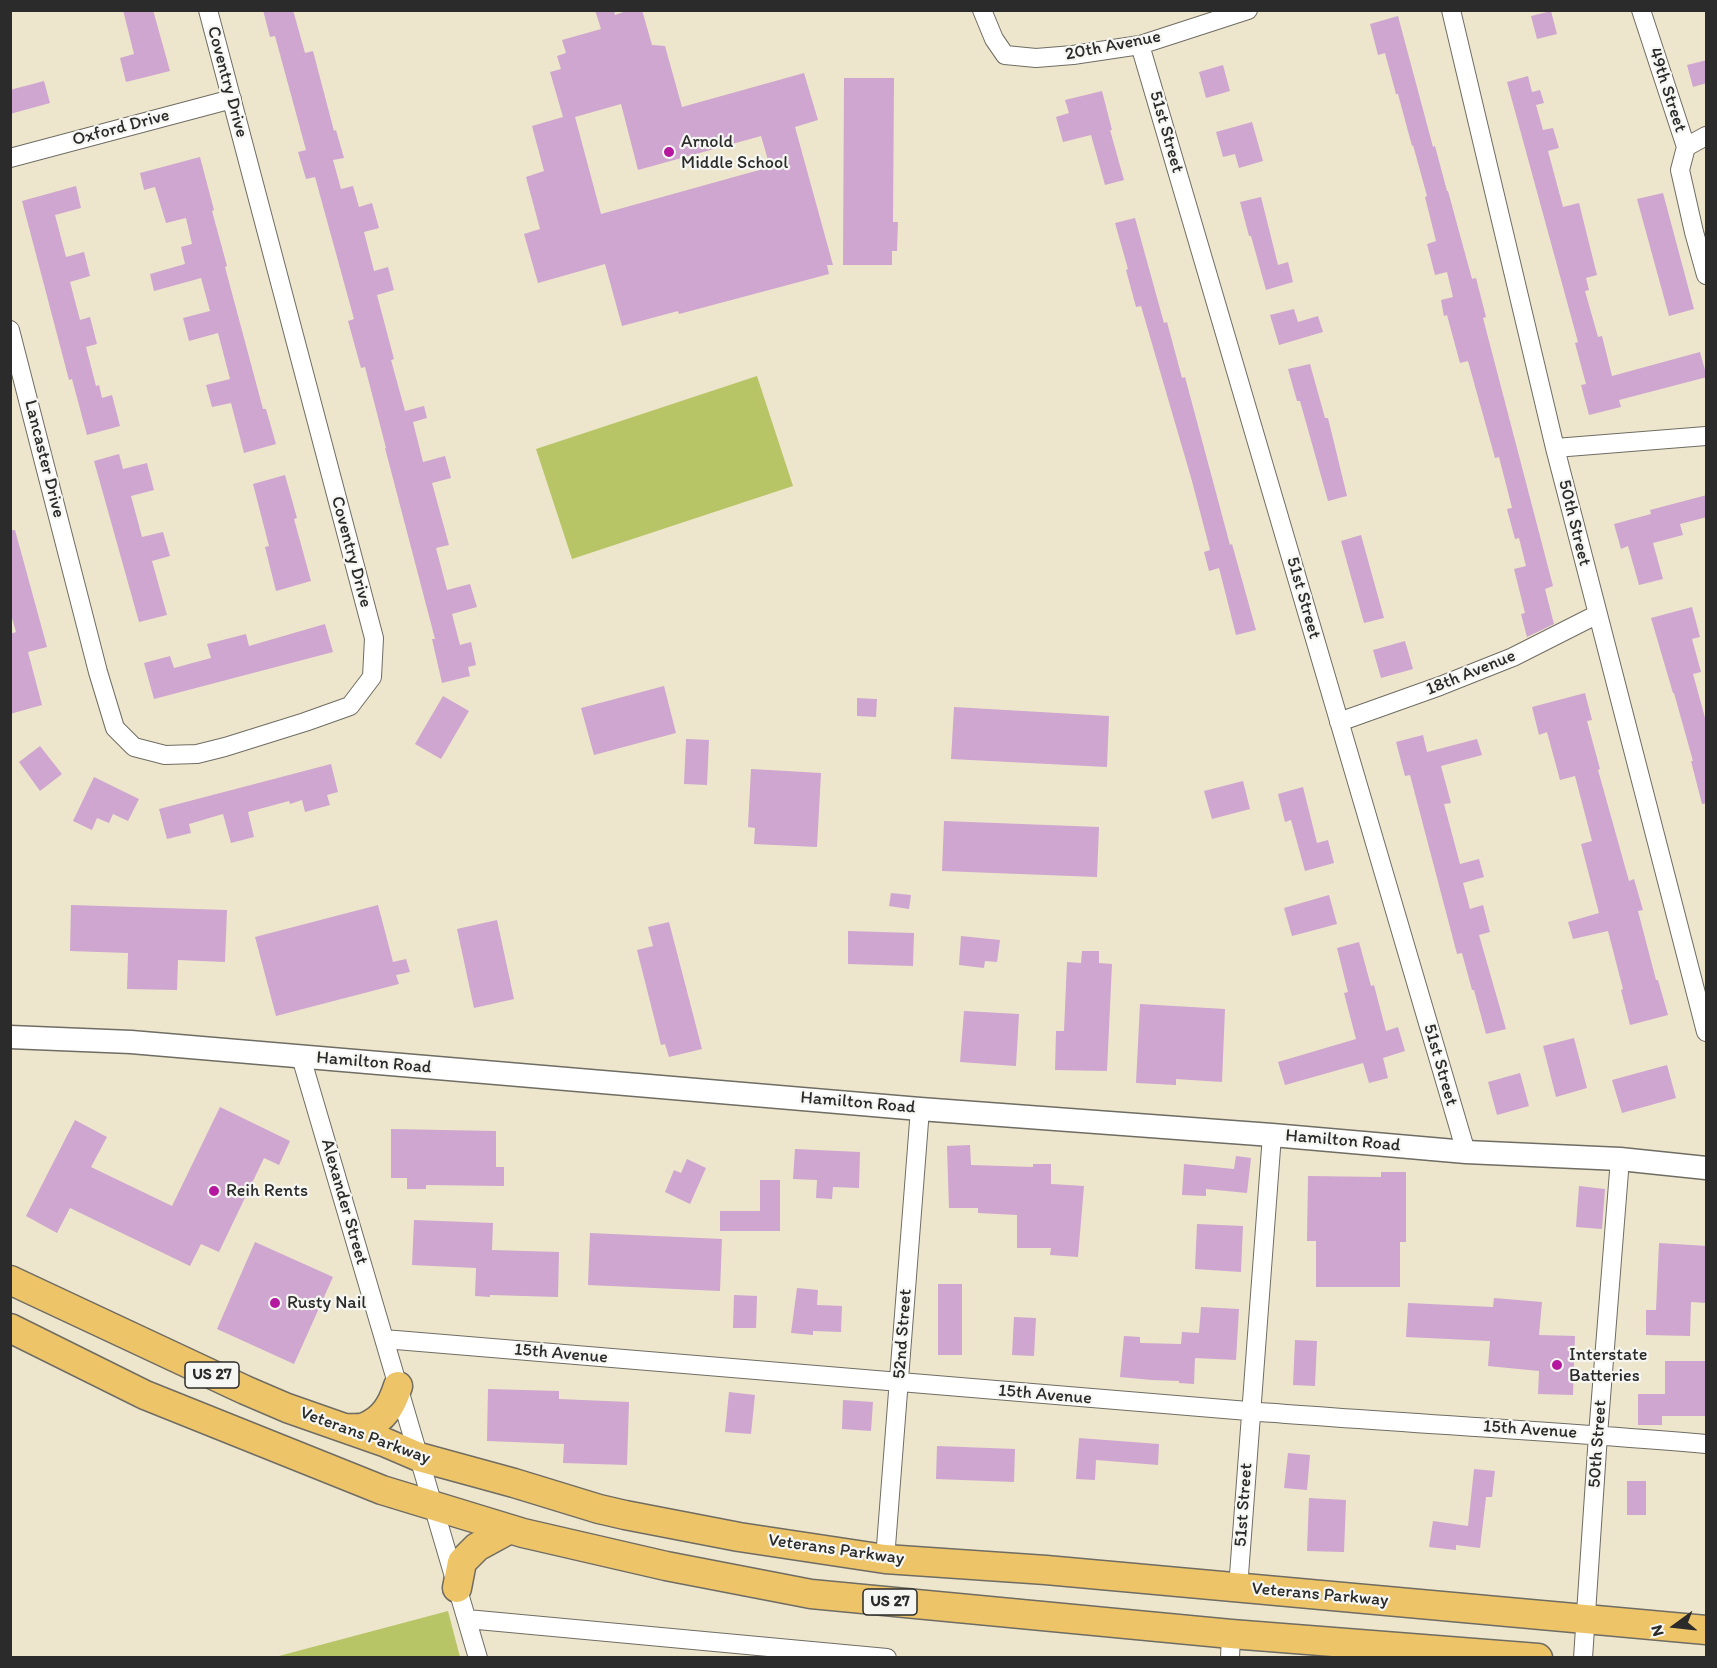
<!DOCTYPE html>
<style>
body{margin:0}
#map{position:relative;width:1717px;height:1668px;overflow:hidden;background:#ede6cc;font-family:Itim,sans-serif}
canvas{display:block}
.frame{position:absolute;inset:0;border:12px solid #2b2b2b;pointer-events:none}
.north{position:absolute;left:1645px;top:1596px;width:60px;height:60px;-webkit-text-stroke:4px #f6f6f2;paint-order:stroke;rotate:255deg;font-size:16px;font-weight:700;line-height:24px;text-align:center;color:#2b2b2b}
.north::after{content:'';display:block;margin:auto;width:21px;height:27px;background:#2b2b2b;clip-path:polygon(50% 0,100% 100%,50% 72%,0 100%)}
</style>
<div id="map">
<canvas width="1717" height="1668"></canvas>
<div class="frame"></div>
<div class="north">N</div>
</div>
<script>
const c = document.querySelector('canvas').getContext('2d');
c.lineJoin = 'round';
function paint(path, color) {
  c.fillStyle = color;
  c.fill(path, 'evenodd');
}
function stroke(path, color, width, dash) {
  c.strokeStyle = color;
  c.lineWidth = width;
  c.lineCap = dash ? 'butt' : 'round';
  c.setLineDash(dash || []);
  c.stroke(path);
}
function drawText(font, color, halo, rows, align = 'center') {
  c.font = font + ' Itim,sans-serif';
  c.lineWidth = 4.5;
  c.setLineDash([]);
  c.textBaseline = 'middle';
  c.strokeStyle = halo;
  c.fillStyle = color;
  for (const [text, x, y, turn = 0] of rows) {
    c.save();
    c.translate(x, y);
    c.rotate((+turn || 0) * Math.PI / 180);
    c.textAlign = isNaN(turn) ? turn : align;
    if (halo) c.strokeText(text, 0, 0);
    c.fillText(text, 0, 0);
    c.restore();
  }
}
paint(new Path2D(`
 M757,376l36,110 -221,73 -36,-110z
 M448,1611l12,46h-185z`), '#b7c567');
paint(new Path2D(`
 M123,10h30l17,61 -44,11 -6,-24 14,-4z
 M263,10h30l12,43 8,-2 21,80 2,-1 8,28 -11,2 8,29 12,-3 6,21 13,-4 7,25 -15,4 10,39 14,-4 6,23 -17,5 17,64 -3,1 14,51 19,-5 3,12 -14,4 10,40 22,-6 6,22 -19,5 17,62 -13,3 11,42 23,-6 7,23 -25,7 8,31 11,-3 5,23 -8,2 2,9 -28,7 -10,-44h3l-50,-191h1l-21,-81 -4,1 -13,-47 6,-2 -39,-142 -9,2 -8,-27 8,-2 -31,-114 -5,1z
 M595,10h19l1,5 14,-5h13l10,35 13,1 17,61 122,-34 14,47 -23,7 38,138h-6l2,9 -150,40 -1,-3 -56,15 -17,-62 -67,19 -14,-49 16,-5 -14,-52 18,-6 -12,-45 31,-9 -13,-45 11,-3 -4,-13 9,-3 -4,-13 39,-11zM621,104l17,66 123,-34 9,31 -169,47 -26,-97z
 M1551,11l6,23 -20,5 -6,-23z
 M1398,16l35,131 2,-1 12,45h1l24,88 4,-1 10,39 -3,1 70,268 -8,3 9,35 -27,13 -6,-23 4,-1 -11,-44 12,-3 -7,-28 -4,1 -8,-30 5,-1 -13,-51 -4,1 -27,-97 -8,2 -13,-48 -3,1 -3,-16 12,-3 -6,-25 -12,3 -8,-31 9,-3 -11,-44 2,-1 -14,-51 -1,1 -14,-52h-2l-11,-41 -7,2 -8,-31z
 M1707,60v23l-14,4 -6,-22z
 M1223,65l7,26 -24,7 -7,-26z
 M1528,76l4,16 8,-2 4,13 -8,2 7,25 10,-2 6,20 -11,3 15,56 16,-4 18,72 -11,3 3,12 -4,1 13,46 4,-1 10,40 88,-24 7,25 -88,23 2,7 -32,8 -8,-30 5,-1 -11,-41 3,-1 -71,-260z
 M844,78h50l-1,144h5l-1,29h-5v14h-49z
 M44,81l6,22 -40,11v-24z
 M1102,91l10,39h-2l14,50 -19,5 -14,-50 -28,7 -7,-25 13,-4 -4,-13z
 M1252,122l11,39 -24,7 -4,-14 -12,3 -7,-25z
 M200,157l14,53 -2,1 15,55 -2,1 38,142h3l10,35 -32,9 -13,-50 -19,4 -6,-22 24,-6 -12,-46 -29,8 -6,-23 27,-7 -9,-33 -47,13 -4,-17 35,-10 -4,-17 11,-3 -6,-26 -20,5 -11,-36 -11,3 -4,-17z
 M76,186l5,22 -26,7 11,42 18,-5 6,24 -20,6 10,38 10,-3 7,27 -11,3 10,39 3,-1 3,13 10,-3 8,31 -33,9 -15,-56 -3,1 -47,-179z
 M1663,193l31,116 -25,7 -32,-117z
 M1261,197l17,68 10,-3 5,20 -27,8 -15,-54h-2l-9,-34z
 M1135,218l29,105 3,-1 15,56 3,-1 45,168 2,-1 24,86 -20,5 -17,-67 -10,3 -5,-19 6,-2 -18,-69 -51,-175 -5,1 -10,-37 2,-1 -13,-46z
 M1294,309l4,13 20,-6 5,16 -44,13 -9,-30z
 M1310,364l15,54h3l19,78 -19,5 -28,-100h-3l-9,-32z
 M119,454l4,15 24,-6 7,27 -23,6 11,41 21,-5 7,24 -18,5 15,54 -28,7 -45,-161z
 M285,475l12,43 -3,1 17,62 -35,10 -11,-44 4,-1 -16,-62z
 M1707,495v22l-27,7 3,11 -30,8 10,36 -24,6 -11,-39 -7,3 -7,-25 37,-10 -1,-4z
 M10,530h5l32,117 -19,5 14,53 -32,9v-80l6,-2 -6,-21z
 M1361,535l23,83 -20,5 -23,-82z
 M1692,607l8,30 -8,2 9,33 -8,2 14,51v78l-5,1 -11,-43h2l-19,-68h-1l-22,-75z
 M325,624l8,28 -179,47 -10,-36 26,-7 4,12 37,-10 -4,-14 39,-10 3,12z
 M1405,641l8,28 -32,9 -8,-28z
 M664,686l12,47 -82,22 -13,-47z
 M1585,693l7,27 -5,1 13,48 -2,1 31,111 5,-2 9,31 -5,1 18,69h2l10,35 -38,10 -9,-35 2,-1 -15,-58 -35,8 -5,-17 31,-9 -18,-69 11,-3 -17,-65 -15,4 -13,-48 -8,3 -7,-28z
 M443,696l26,15 -28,48 -26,-15z
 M857,698l20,1 -1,18 -19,-1z
 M954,707l155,9 -2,51 -156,-8z
 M1423,735l4,17 50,-13 5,16 -41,11 10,37 -7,1 16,60 19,-5 5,18 -21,6 7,26 13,-4 7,27 -11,3 27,94 -20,5 -12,-44h-2l-10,-37 -5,1 -47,-179 -5,1 -9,-34z
 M686,739l23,1 -2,45 -23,-1z
 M40,746l22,28 -22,17 -21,-29z
 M331,764l7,28 -11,3 3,10 -25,7 -3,-12 -12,4 -1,-3 -41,11 6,25 -23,6 -8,-29 -34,10 2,9 -24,6 -8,-30z
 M751,769l70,4 -4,74 -63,-3 1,-16 -7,-1z
 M94,777l45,22 -11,22 -15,-7 -4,9 -12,-5 -5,12 -19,-9z
 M1243,781l7,28 -38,10 -8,-28z
 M1303,787l14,56 11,-3 6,23 -29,8 -14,-51 -6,2 -7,-28z
 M944,821l155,6 -2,50 -155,-6z
 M891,893l20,2 -2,14 -20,-3z
 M1329,895l8,29 -45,12 -8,-28z
 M71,905l156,5 -2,52 -47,-2 -1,30 -50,-1 1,-36 -58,-2z
 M378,905l15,57 13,-3 4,13 -14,3 3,9 -123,32 -21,-79z
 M497,920l17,79 -40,9 -17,-79z
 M669,922l33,127 -33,8 -4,-13 -4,1 -24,-95 16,-4 -5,-19z
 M848,931l66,2 -1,33 -65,-2z
 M961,936l39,4 -3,22 -12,-1 -1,7 -25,-3z
 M1359,942l12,44 3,-1 12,46 12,-4 7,24 -22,7 5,20 -19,5 -6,-20 -78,22 -7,-23 78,-23 -12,-46 4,-1 -11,-44z
 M1082,951h17v12l13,1 -5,107 -52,-1 1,-39h8l3,-69 14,1z
 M1140,1004l85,5 -3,73 -46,-3v6l-40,-2z
 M964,1011l55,3 -3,52 -56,-4z
 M1574,1038l13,50 -31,9 -13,-51z
 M1667,1065l9,33 -54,15 -10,-33z
 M1520,1073l9,33 -32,9 -9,-33z
 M220,1107l70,34 -11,24 -15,-7 -45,94 -18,-8 -11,22 -120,-58 -13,25 -31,-17 49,-96 32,17 -16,30 81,39z
 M391,1129l105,2v36h8v19l-78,-1v4h-19v-11h-16z
 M970,1145l1,20 62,2v-3h18v20l33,2 -6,71 -28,-2 1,-7h-34v-33l-39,-2v-5h-29l-2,-62z
 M795,1149l65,3 -1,36 -26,-1 -1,12 -16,-1 1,-18 -24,-1z
 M1236,1156l15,2 -4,35 -41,-4v7l-24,-1 2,-31 50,5z
 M687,1159l19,9 -16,36 -25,-12 9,-22 7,3z
 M1381,1172h25v70h-6v45h-84v-46h-9l1,-65 73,1z
 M760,1180h20v51h-60v-20h40z
 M1579,1186l26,3 -3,40 -26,-2z
 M414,1220l79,3 -1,27 67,2 -1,45 -68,-2v2l-15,-1 1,-28 -64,-3z
 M1197,1224l46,2 -2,46 -46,-3z
 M590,1233l132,6 -2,52 -132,-6z
 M255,1242l78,35 -39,87 -77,-35z
 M1659,1243l48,3v57l-16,-1 -1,34 -44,-1v-25h10z
 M938,1284h24v71h-24z
 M797,1288l21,2 -1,15 25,1 -1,26 -28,-1v4l-22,-2z
 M734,1295l23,1 -1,32h-23z
 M1494,1298l48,4 -3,33 36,1 -2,59 -35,-1 1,-23 -51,-5 2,-25 -84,-4 2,-34 85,4z
 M1201,1307l38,2 -3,51 -41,-2 -1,26 -15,-1v-2l-27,-1 -32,-3 4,-41 16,1v6l41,1 1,-12 17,1z
 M1014,1317l22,1 -2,38 -22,-1z
 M1295,1340l22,1 -2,45 -22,-1z
 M1665,1361h41v55h-44v9h-24v-31h27z
 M488,1389l71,2v8l70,3 -2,63 -64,-2 1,-19 -77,-3z
 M729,1392l26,3 -4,39 -26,-2z
 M843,1400l30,2 -2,29 -29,-2z
 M1079,1438l80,6 -1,21 -62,-5 -1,20 -19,-1z
 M937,1446l78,3 -1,33 -78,-3z
 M1288,1453l22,2 -3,35 -23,-2z
 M1474,1469l21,2 -3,26h-6l-6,51 -24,-3v5l-27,-3 4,-26 35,5z
 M1627,1481h19v34h-19z
 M1309,1498l37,2 -2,52 -37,-1z`), '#cea6cf');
const minor = new Path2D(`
 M982,10l12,29 11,16 31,3 37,-3 67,-10 108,-35
 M1451,10l104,438 151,584
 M1641,10l45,137 -6,23 14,62 12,43
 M1140,45l326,1107
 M1686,147l20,-11
 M10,158l222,-59
 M10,330l88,342 17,56 19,19 31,8 32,-1 28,-7 80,-25 45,-16 22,-29 2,-39 -166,-628
 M1555,448l151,-12
 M1339,722l101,-36 73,-29 85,-43
 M301,1057l177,601
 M384,1339c288,25 576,50 864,72 153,12 306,20 458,33
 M885,1559l35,-450
 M1238,1588l34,-453
 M467,1619l420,39
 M1230,1658l1,-24
 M1583,1658l15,-223 22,-276`);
const tertiary = new Path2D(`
 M10,1037l121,5 789,67 352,26 194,17 154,7 86,9`);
const primary = new Path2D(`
 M10,1280l235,110 42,18 97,34 35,15 95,26 85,26 26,6 114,22 146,22 161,11 660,60
 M10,1328l135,67 237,95 141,43 143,33 145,28 420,40 307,24
 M345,1428c6,0 14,1 20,-1 19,-8 27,-22 33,-41
 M457,1588l5,-26 15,-15 33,-18`);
stroke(minor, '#6f6c63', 20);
stroke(tertiary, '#6f6c63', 25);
stroke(primary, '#6f6c63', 31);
stroke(minor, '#fff', 18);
stroke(tertiary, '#fff', 22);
stroke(primary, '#eec469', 28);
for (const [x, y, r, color] of [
 [669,152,6,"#b5179e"],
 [214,1191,6,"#b5179e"],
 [275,1303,6,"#b5179e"],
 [1557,1365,6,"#b5179e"]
]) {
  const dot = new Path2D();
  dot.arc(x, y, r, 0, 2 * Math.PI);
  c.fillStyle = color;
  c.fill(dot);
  stroke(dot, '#f6f6f2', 2);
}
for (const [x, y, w] of [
 [212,1375,54],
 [890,1602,54]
]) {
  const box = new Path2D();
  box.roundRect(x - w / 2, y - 13, w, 26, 4.5);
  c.fillStyle = '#f6f6f2';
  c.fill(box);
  stroke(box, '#2b2b2b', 1.5);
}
drawText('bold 16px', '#2b2b2b', null, [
 ["US 27",212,1375],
 ["US 27",890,1602]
]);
drawText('18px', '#2b2b2b', '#f6f6f2', [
 ["20th Avenue",1113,46,-11],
 ["Coventry Drive",227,82,75],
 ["49th Street",1667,90,72],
 ["Oxford Drive",121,128,-15],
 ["51st Street",1166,132,74],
 ["Lancaster Drive",44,459,76],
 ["50th Street",1574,523,76],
 ["Coventry Drive",351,552,75],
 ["51st Street",1303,598,74],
 ["18th Avenue",1471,673,-22],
 ["Hamilton Road",374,1063,5],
 ["51st Street",1440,1065,74],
 ["Hamilton Road",858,1103,5],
 ["Hamilton Road",1343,1141,5],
 ["Alexander Street",344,1202,74],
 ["52nd Street",903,1334,-86],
 ["15th Avenue",561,1354,5],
 ["15th Avenue",1045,1395,5],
 ["15th Avenue",1530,1430,4],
 ["Veterans Parkway",365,1436,20],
 ["50th Street",1598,1444,-86],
 ["51st Street",1244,1505,-86],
 ["Veterans Parkway",836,1550,8],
 ["Veterans Parkway",1320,1595,5]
]);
drawText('18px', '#2b2b2b', '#f6f6f2', [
 ["Arnold",681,142],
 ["Middle School",681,163],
 ["Reih Rents",226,1191],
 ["Rusty Nail",287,1303],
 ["Interstate",1569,1355],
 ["Batteries",1569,1376]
], 'left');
</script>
